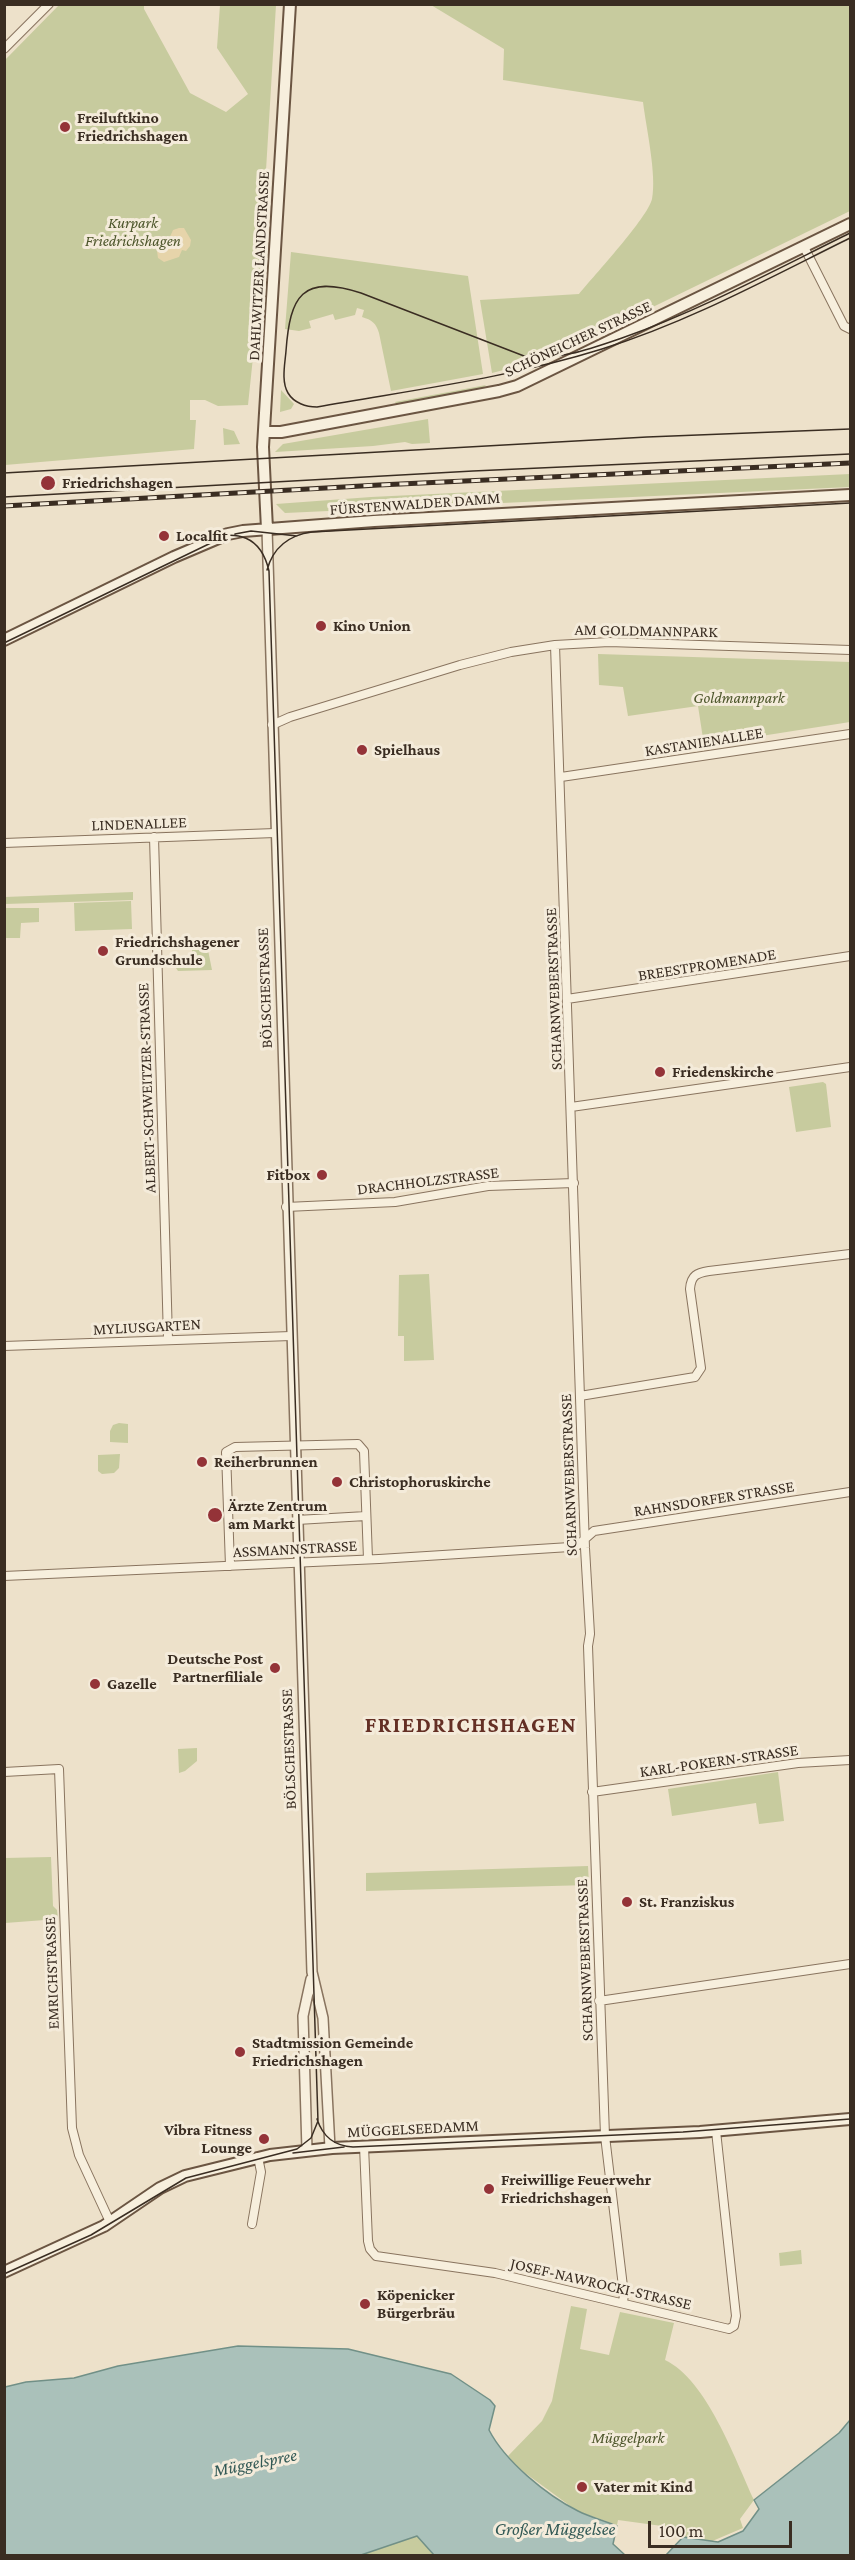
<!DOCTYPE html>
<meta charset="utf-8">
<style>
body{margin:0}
#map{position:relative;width:855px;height:2560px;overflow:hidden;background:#ede1ca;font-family:"Crimson Pro",serif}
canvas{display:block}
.frame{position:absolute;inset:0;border:6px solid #3a2d22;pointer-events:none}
.scale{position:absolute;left:648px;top:2521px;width:144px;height:27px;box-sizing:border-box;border:3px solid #3a2d22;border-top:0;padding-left:8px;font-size:18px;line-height:21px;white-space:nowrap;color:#3a2d22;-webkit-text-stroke:4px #f4ebda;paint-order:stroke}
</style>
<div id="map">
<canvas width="855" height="2560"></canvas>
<div class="frame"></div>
<div class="scale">100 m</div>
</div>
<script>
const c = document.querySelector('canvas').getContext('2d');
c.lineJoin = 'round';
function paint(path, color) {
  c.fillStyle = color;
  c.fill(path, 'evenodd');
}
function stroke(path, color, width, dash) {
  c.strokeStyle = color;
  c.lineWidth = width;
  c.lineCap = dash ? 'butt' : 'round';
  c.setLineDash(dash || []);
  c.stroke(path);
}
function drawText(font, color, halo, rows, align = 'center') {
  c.font = font + ' "Crimson Pro",serif';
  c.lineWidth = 6;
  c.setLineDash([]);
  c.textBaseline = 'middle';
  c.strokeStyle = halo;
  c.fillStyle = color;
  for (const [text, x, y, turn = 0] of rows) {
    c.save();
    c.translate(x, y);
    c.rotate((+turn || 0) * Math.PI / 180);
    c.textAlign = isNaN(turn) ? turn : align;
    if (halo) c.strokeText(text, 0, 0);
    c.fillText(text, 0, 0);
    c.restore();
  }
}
paint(new Path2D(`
 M59,5h85v4l46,84 36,19 22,-18 -31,-46 3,-43h56l-19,314 -9,86 -30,1 -13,-6h-15v20h6l-2,29 -189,16v-405z
 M427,5h423v206l-304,148 -54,14 -12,-73 99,-6c15,-18 69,-77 73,-95 5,-24 -6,-72 -9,-97l-140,-22 1,-31 -73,-44z
 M291,252l177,24 15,98 -92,17 -12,-58c-3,-10 -7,-13 -17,-16l2,-7 -7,-2 -2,7 -20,5 -2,-6 -24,7 2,7 -12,3 -14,-2z
 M486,385l-3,3 -86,17 -2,-3z
 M281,390l13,14 -3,5 -11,3z
 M428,419l2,24 -18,1 -7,-2 -32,4 -98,6 8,-8z
 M223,428l11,3 6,13 -16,1z
 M850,474v13l-565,26 -9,-9 95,-7z
 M598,654l252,8v60l-146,23 -6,-39 -70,10 -5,-29 -24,-2z
 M133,892v8l-128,4v-7z
 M131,901l1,28 -57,2 -1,-28z
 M5,908h34v14l-18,1 -1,15h-15z
 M192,950h16l4,20 -34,1 -2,-3 4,-10h12z
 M823,1082l3,2 5,43 -35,5 -7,-45z
 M429,1274l5,86 -30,1v-25h-6l1,-61z
 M119,1423l9,1v19l-18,-1v-11l3,-6z
 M120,1454l-1,14 -5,5 -12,1 -4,-3v-16z
 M197,1748v13l-12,10 -6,2 -1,-24z
 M778,1772l6,49 -25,3 -3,-21 -84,13 -4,-27z
 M51,1857l2,49 4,4 1,9 -53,4v-65z
 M588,1866l1,19 -223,6v-18z
 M801,2250l1,14 -22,2 -1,-13z
 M571,2306l16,3 -7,40 29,6 11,-43 54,11 -9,37c42,20 70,99 89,140l-14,19 3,9 -33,14 -27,-5 1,-8 -66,-9 -1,5 -40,-14 -60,-44 -9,-11 34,-35 10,-20z
 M417,2536l17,19 -76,1z`), '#c7cb9e');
paint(new Path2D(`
 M179,228h5l7,12 -1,6 -4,5 -4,-1 -3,7 -15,5 -6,-4 -2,-14 6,-5h7l4,-9z`), '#e6d4aa');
const water = new Path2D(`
 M238,2346l110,3 103,25 39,26 5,6 -6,24c16,31 57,65 89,81 12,6 27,10 39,15l-4,18 12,11h-191l-17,-19 -59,20 -353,-1v-168l21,-5 48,-4 44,-12z
 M850,2420v135h-184l17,-18 35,5 25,-11 16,-22 -5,-9 85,-67z`);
paint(water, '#aac1ba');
stroke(water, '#719087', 1.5);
const minor = new Path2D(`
 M4,49l45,-45
 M804,247l40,79 6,3
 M555,645l30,903 5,86 -2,12 17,490 19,159 -1,7
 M272,725l18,-8 170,-52 51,-13 44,-7 54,-3 241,8
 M561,777l289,-43
 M154,837l14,502
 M4,843l271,-10
 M567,999l283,-43
 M571,1107l279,-40
 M286,1207l109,-5 93,-16 86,-3
 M4,1346l287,-10
 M580,1396l115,-19 6,-9 -11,-79c1,-14 7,-16 19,-18l141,-17
 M297,1520l69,-4
 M230,1566l-4,-114 9,-5 123,-3 6,7 4,108
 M4,1576l375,-17 191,-12 8,-2 16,-14 256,-39
 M4,1772l55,-3 13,359 7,27 31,67
 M592,1792l206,-29 52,-3
 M599,2001l251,-37
 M364,2146l4,95 2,8 6,7 119,17 234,56 5,-3 2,-10 -20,-185
 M252,2224l9,-52 -3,-15`);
const tertiary = new Path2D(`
 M267,529l45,1443 11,46 7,130
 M307,2150l-4,-134 8,-37`);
const secondary = new Path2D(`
 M264,432h17l218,-41 18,-5 333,-162
 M267,529l-4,-82 2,-34 25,-409
 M4,640l170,-83 54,-23 15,-3 131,-10 476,-26
 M4,2272l100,-46 56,-38 25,-12 85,-21 62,-7 368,-16 150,-13`);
stroke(minor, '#89745f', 10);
stroke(tertiary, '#89745f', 12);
stroke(secondary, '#6b5542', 14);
stroke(minor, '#f7efdd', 8);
stroke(tertiary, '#f7efdd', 9);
stroke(secondary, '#f7efdd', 10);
stroke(new Path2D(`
 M850,233c-75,37 -149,77 -228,105 -32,11 -64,23 -98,18l-163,-63c-59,-19 -71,3 -75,58 -1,13 -5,30 2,42 6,10 18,14 29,14 95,-17 192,-29 285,-58 87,-27 167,-71 248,-111
 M4,473l643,-36 203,-8
 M4,497l469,-26 377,-17
 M235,534l16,-3 46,5
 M267,570c6,-22 22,-35 45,-38l538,-29
 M4,643l211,-102
 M317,2119c6,18 17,27 36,28l330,-15 167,-13
 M293,2153l51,-6
 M4,2274l87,-39 95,-57 111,-29 14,-11 7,-17 -49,-1550c-8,-35 -32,-42 -64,-31`), '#3a2d22', 1.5);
const rail = new Path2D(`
 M4,506l375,-21 471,-22`);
stroke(rail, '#3a2d22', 5);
stroke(rail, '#f4ebda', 3, [9]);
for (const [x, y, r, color] of [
 [65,127,6,"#943338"],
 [48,483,8,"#943338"],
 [164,536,6,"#943338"],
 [321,626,6,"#943338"],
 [362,750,6,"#943338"],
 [103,951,6,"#943338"],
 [660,1072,6,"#943338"],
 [322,1175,6,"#943338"],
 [202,1462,6,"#943338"],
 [337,1482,6,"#943338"],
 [215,1515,8,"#943338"],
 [275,1668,6,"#943338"],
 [95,1684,6,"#943338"],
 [627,1902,6,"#943338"],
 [240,2052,6,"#943338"],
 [264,2139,6,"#943338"],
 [489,2189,6,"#943338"],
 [365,2304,6,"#943338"],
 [582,2487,6,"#943338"]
]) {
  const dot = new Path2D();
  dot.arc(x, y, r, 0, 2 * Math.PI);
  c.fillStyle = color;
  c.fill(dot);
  stroke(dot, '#f4ebda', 2);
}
drawText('bold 16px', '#3a2d22', '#f4ebda', [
 ["Freiluftkino",77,118],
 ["Friedrichshagen",77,136],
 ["Friedrichshagen",62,483],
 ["Localfit",176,536],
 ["Kino Union",333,626],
 ["Spielhaus",374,750],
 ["Friedrichshagener",115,942],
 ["Grundschule",115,960],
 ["Friedenskirche",672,1072],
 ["Fitbox",310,1175,"right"],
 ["Reiherbrunnen",214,1462],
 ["Christophoruskirche",349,1482],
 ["Ärzte Zentrum",228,1506],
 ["am Markt",228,1524],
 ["Deutsche Post",263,1659,"right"],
 ["Partnerfiliale",263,1677,"right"],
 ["Gazelle",107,1684],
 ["St. Franziskus",639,1902],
 ["Stadtmission Gemeinde",252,2043],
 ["Friedrichshagen",252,2061],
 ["Vibra Fitness",252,2130,"right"],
 ["Lounge",252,2148,"right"],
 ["Freiwillige Feuerwehr",501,2180],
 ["Friedrichshagen",501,2198],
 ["Köpenicker",377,2295],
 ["Bürgerbräu",377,2313],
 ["Vater mit Kind",594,2487]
], 'left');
drawText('italic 16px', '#4c552a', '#f4ebda', [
 ["Kurpark",133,223],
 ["Friedrichshagen",133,241],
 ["Goldmannpark",739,698],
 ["Müggelpark",628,2438]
]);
drawText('16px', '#3a2d22', '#f4ebda', [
 ["DAHLWITZER LANDSTRASSE",259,266,-87],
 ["SCHÖNEICHER STRASSE",578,339,-25],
 ["FÜRSTENWALDER DAMM",415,504,-4],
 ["AM GOLDMANNPARK",646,631,1],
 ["KASTANIENALLEE",704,742,-9],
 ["LINDENALLEE",139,824,-2],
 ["BREESTPROMENADE",707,965,-9],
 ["BÖLSCHESTRASSE",265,988,-92],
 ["SCHARNWEBERSTRASSE",554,989,-92],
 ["ALBERT-SCHWEITZER-STRASSE",147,1088,-92],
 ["DRACHHOLZSTRASSE",428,1181,-7],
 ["MYLIUSGARTEN",147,1327,-3],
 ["SCHARNWEBERSTRASSE",569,1475,-92],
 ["RAHNSDORFER STRASSE",714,1499,-9],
 ["ASSMANNSTRASSE",295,1549,-3],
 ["BÖLSCHESTRASSE",289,1749,-92],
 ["KARL-POKERN-STRASSE",719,1761,-8],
 ["SCHARNWEBERSTRASSE",585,1960,-92],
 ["EMRICHSTRASSE",52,1973,-92],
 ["MÜGGELSEEDAMM",413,2129,-3],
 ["JOSEF-NAWROCKI-STRASSE",601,2284,13]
]);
drawText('italic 18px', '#325955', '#f4ebda', [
 ["Müggelspree",255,2463,-11],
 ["Großer Müggelsee",555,2529]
]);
c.letterSpacing = '1.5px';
drawText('bold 22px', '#642f24', '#f4ebda', [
 ["FRIEDRICHSHAGEN",471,1725]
]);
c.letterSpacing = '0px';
</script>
